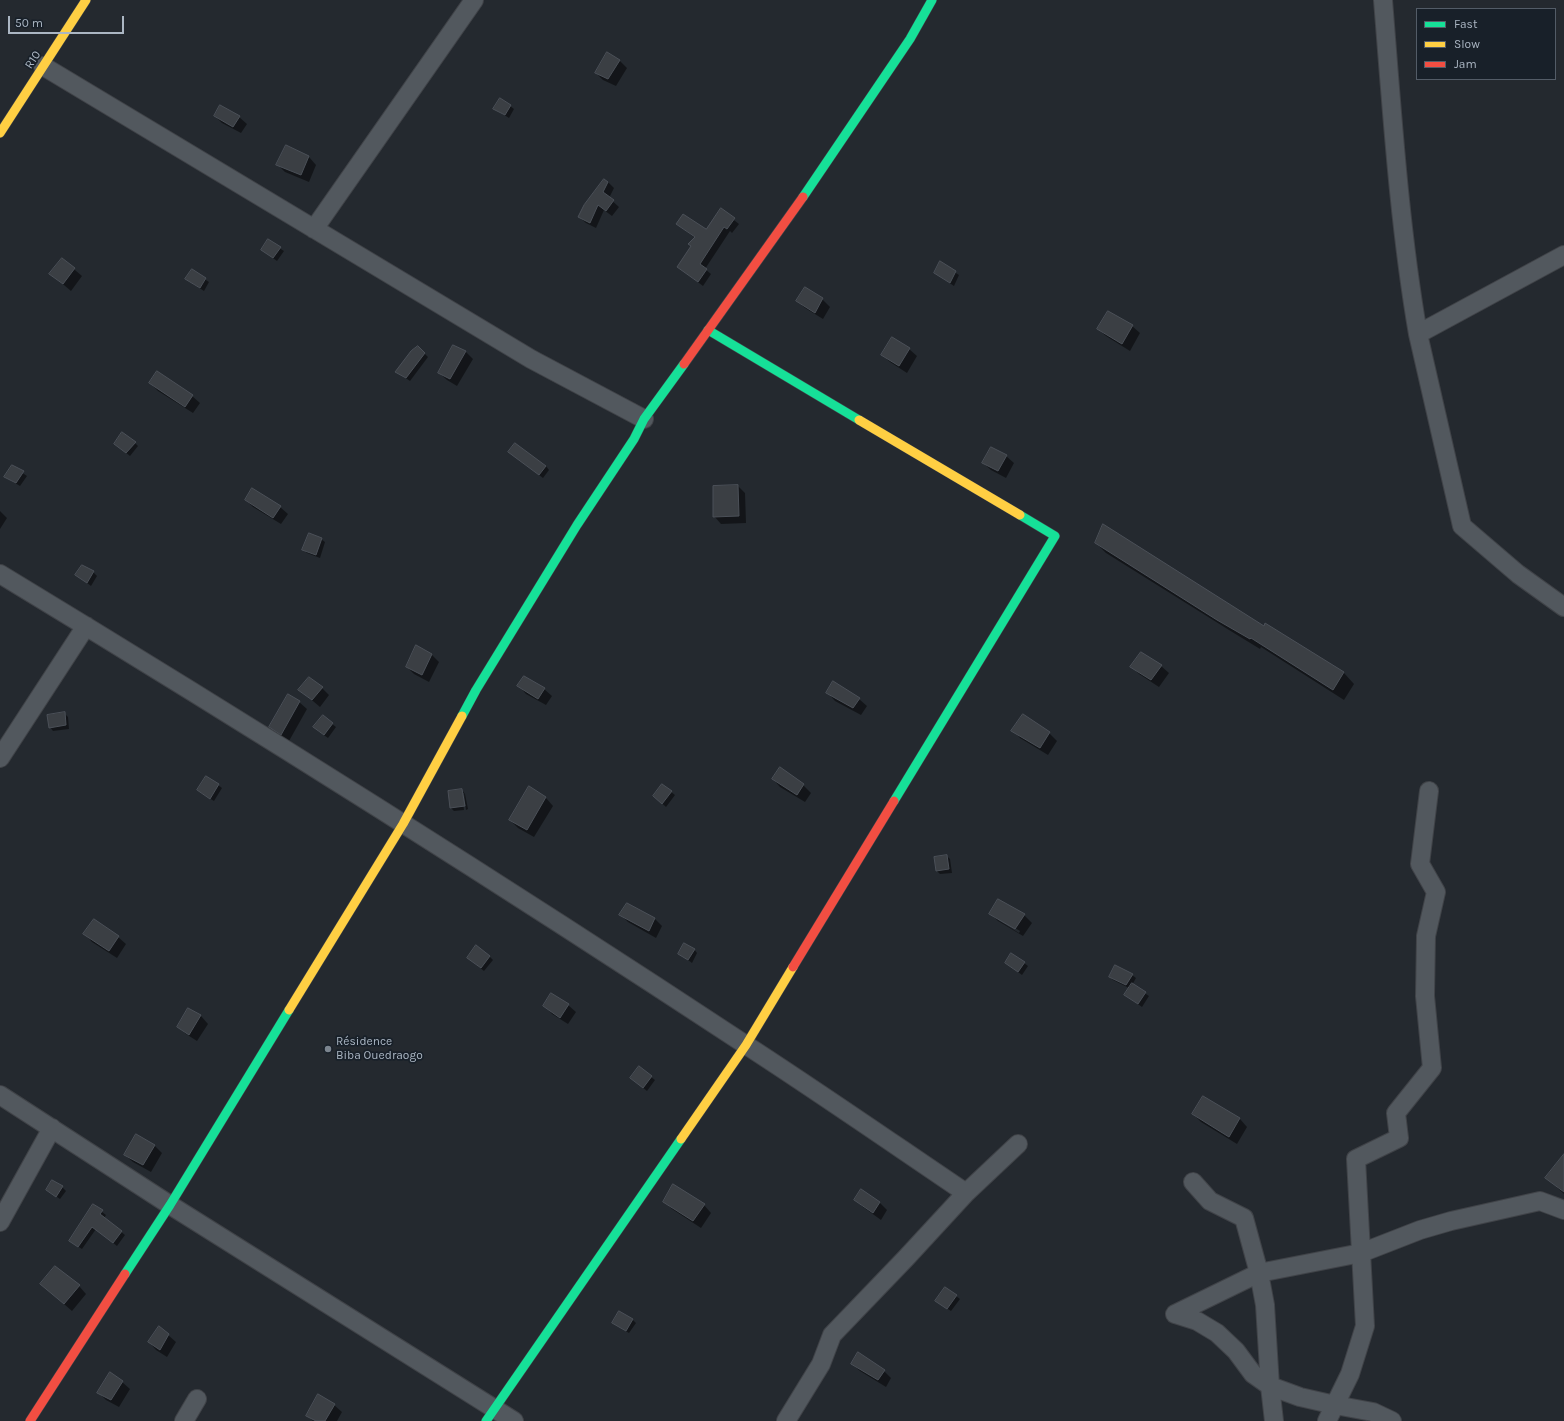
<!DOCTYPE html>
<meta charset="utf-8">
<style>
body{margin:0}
#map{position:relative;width:1564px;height:1421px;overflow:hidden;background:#24292f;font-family:Karla,sans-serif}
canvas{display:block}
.legend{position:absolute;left:1416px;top:8px;width:140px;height:72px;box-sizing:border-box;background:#182029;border:1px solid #535c67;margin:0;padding:5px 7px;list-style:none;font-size:12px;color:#abb6c3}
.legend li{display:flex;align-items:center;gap:8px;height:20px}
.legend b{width:20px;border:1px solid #535c67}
.scale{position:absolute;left:8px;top:16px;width:116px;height:18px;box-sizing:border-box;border:2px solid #abb6c3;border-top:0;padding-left:5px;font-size:12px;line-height:14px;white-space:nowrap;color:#abb6c3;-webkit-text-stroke:3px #182029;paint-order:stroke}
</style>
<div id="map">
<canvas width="1564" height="1421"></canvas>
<ul class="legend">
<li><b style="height:5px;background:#16e098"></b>Fast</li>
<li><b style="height:5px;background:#ffcf43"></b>Slow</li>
<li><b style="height:5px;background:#f24e42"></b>Jam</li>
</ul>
<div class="scale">50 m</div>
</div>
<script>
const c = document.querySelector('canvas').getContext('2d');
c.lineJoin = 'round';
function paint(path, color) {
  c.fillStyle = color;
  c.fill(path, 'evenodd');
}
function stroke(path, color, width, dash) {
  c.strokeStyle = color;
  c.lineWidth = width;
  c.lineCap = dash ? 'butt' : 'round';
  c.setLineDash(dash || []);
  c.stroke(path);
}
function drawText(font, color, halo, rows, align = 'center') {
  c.font = font + ' Karla,sans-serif';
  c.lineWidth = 3.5;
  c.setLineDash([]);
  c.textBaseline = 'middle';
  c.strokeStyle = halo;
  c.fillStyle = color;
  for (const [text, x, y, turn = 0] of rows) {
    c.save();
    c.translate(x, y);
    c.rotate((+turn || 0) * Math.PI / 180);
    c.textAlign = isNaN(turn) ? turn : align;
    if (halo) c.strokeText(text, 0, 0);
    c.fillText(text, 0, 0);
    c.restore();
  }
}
paint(new Path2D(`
 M620,61l7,7 -11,18 -13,-6 -7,-7z
 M510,106l4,3 -5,9 -14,-9z
 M215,116l24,1 8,7 -6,9 -19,-10z
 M286,146l23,11 7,8 -7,17 -24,-10 -7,-7z
 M608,182l6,6 -5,10 10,9 -7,9 -8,-6 -8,18 -10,-5 -7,-6z
 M721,210l18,14 -7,9 -2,-2 -25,38 6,5 -8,12 -25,-19 14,-21 3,-8 -18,-14 29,6z
 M268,241l16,10 -7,10 -11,-8z
 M62,259l20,17 -11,15 -20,-17z
 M940,263l19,12 -5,11 -19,-13z
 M192,271l17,11 -5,9 -18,-12z
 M822,299l8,8 -7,12 -18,-11 -8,-7z
 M1132,326l8,7 -10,18 -24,-15 -8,-7z
 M453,346l13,6 7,7 -16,27 -10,-6 -8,-7z
 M418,347l10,10 -18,24 -13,-9z
 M909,349l8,7 -10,17 -17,-11 -8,-7z
 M150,383l42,13 8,7 -7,10 -35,-22z
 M135,443l3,3 -8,10 -11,-9z
 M513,455l33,11 3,4 -6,8z
 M1006,456l8,7 -8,15 -15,-8 -8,-7z
 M12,466l15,10 -7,10 -15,-9z
 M738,486l7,7 1,30 -25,1 -7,-8z
 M246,500l34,7 8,7 -7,10 -28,-17z
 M0,511l7,7 -7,11z
 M321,539l4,3 -5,16 -13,-5 -4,-3z
 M1096,543l168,84 2,-3 78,49 10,11 -10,16 -83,-53 -1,2 -31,-19 -123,-77z
 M93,572l4,4 -6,10 -14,-11z
 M432,655l7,7 -10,20 -15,-8 -7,-7z
 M1161,666l8,7 -10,14 -20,-13 -7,-7z
 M519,686l25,3 8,7 -6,9 -20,-11z
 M322,688l7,7 -9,12 -20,-17z
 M828,693l31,6 8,7 -6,9 -26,-14z
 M299,702l8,7 -18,32 -11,-7 -8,-7z
 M64,713l4,4 1,12 -16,2 -3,-4z
 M323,717l13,10 -8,11 -10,-7z
 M1013,730l36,3 8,8 -9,14 -28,-17z
 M773,779l30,6 8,8 -6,9 -25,-15z
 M218,785l4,3 -8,13 -13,-8z
 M662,785l13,10 -9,12 -12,-11z
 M529,788l17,10 7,8 -19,31 -16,-9 -8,-8z
 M462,790l3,4 3,15 -2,1 -2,-17h-2l2,17 -10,1 -3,-3z
 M947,856l3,3 2,14 -12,1 -3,-3z
 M999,901l25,14 8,8 -9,13 -25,-15 -7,-7zM998,918l22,13 -1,2 -21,-13z
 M620,914l34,4 8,8 -6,12 -28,-16z
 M94,921l24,16 8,7 -9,14 -25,-16 -7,-8z
 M694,949l3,4 -5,10 -13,-10z
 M489,956l4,4 -9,11 -12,-10z
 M1006,963h18l4,3 -6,9z
 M1132,975l4,3 -4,7 17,11 -7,11 -17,-12 4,-7 -16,-8 -3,-3z
 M568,1005l8,7 -8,12 -16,-10 -7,-8z
 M188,1009l13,7 7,8 -11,17 -11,-7 -8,-7z
 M639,1068l16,12 -8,11 -16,-13z
 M1204,1098l36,21 7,8 -10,17 -36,-22 -8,-8z
 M136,1135l19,11 7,7 -11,19 -18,-10 -8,-7z
 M1564,1155v39l-17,-16z
 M62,1187l4,4 -6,8 -13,-9z
 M855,1200l24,2 8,8 -6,10 -18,-13z
 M665,1202l39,3 7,8 -10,15 -29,-19z
 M93,1205l13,10 -2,3 21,17 -8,11 -21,-17 -14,20 -8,-5z
 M41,1284l38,2 7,8 -14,17z
 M956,1296l4,3 -9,12 -15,-10z
 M619,1313l14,7 3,3 -7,10 -16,-10z
 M159,1327l17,15 -9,15 -11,-7 -7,-8z
 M852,1364l32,7 7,7 -5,9 -26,-16z
 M122,1382l8,7 -11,18 -13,-7 -7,-7z
 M334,1405l8,7 -5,9h-24l-5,-5z`), '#0007');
const building = new Path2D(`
 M607,52l13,8 -12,19 -13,-6z
 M500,98l11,7 -6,10 -12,-6z
 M220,105l20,11 -7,11 -19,-11z
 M286,145l23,11 -8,19 -25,-10z
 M604,179l4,3 -5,10 11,8 -8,11 -8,-6 -8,18 -12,-6 6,-12z
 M721,208l14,10 -8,11 -3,-2 -24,37 7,5 -9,13 -21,-15 14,-21 -3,-2 7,-7 -19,-13 7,-10 23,15z
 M268,239l13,8 -8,11 -12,-8z
 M62,258l13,10 -12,16 -14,-10z
 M940,261l16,10 -6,12 -16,-10z
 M192,269l14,9 -6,10 -15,-9z
 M805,287l18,11 -8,15 -19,-12z
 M1108,311l25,14 -11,19 -25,-15z
 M892,337l18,11 -11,18 -18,-11z
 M453,345l13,6 -16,28 -12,-6z
 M418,346l7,7 -19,25 -11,-6 16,-21z
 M157,371l36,24 -8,12 -36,-24z
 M122,432l14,10 -10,11 -12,-9z
 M515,443l31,23 -7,9 -31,-23z
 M991,447l16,8 -9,16 -16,-8z
 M12,465l12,6 -8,12 -12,-6z
 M738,485l1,31 -26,1v-31z
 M252,488l29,18 -8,12 -28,-18z
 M1103,524l161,102 1,-3 79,49 -11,18 -82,-52 -1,1 -33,-19 -122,-77z
 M309,533l13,5 -6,17 -14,-5z
 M82,565l12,6 -7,12 -12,-8z
 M416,645l16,9 -10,21 -16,-8z
 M1141,652l21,13 -11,15 -21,-13z
 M524,676l21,12 -7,11 -21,-13z
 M309,677l14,10 -11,13 -14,-10z
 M833,681l27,17 -7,10 -27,-15z
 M288,694l12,7 -19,34 -12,-8z
 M65,712l1,13 -17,3 -2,-13z
 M1023,714l27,18 -10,16 -29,-17z
 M323,715l10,8 -9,12 -11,-8z
 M780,767l24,17 -7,11 -25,-16z
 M206,776l13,8 -9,15 -13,-9z
 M662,784l10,7 -10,13 -9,-8z
 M529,786l17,11 -19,33 -18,-10z
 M462,789l3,17 -15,2 -2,-17z
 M947,855l2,14 -13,2 -2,-14z
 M998,899l27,15 -10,15 -26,-15z
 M627,903l28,15 -6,13 -30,-16z
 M94,919l25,17 -10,15 -26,-17z
 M684,943l11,6 -7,11 -10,-6z
 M476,945l14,11 -9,12 -14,-10z
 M1011,953l14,9 -7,10 -13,-9z
 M1115,965l18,9 -7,11 -17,-8z
 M1132,983l14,9 -8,12 -14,-9z
 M551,993l18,11 -9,14 -17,-12z
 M188,1008l13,7 -12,20 -12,-8z
 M639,1066l13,10 -9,12 -13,-10z
 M1203,1096l37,22 -11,19 -37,-23z
 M136,1134l19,11 -12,20 -19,-10z
 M1564,1154v38l-19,-14z
 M52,1180l11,6 -7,11 -10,-7z
 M673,1184l32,20 -12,17 -30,-19z
 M861,1189l19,13 -7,11 -19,-13z
 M93,1204l10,6 -3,4 22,17 -9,12 -21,-16 -14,20 -9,-6z
 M55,1266l25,19 -16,19 -24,-20z
 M945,1287l12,8 -10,14 -12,-8z
 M619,1311l14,8 -7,12 -14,-8z
 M159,1326l10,8 -9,16 -12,-8z
 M858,1352l27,18 -7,10 -27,-16z
 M110,1372l13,9 -12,19 -14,-7z
 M318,1394l17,10 -10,17h-9l-10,-5z`);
paint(building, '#3b3f44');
stroke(building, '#4b5058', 1);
const street = new Path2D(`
 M1383,0c9,111 16,224 35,334l44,192 56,48 46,33
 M43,66l488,293 113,60
 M314,229l160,-229
 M1418,334l146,-79
 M0,574c251,152 500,309 746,471 74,48 146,98 220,148
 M0,758l86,-132
 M0,1095l170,110 344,216
 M1193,1182l17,19 34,17 15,55 6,32 5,81 4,35
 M0,1222l52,-94
 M1175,1314l84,-41 102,-20 59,-23 31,-9 89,-20 24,9
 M1175,1314l22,7 20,12 19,18 17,23 17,12 30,11 35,8 38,7 19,9
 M184,1421l13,-22
 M786,1421l35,-57 11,-29 74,-77 60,-65 52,-49
 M1327,1421l23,-47 15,-48 -9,-167 43,-21 -3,-25 36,-45 -7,-72 1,-60 10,-44 -16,-28 9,-73`);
const fast = new Path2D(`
 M803,197l107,-158 22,-39
 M708,330l151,90
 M462,716l14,-26 101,-165 57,-86 10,-20 40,-55
 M894,801l161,-265 -35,-21
 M125,1274l45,-69 119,-195
 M486,1421l195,-282`);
const slow = new Path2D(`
 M0,133l86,-133
 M859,420l161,95
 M289,1010l114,-186 59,-108
 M681,1139l65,-94 47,-78`);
const jam = new Path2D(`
 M684,364l119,-167
 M793,967l101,-166
 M30,1421l95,-147`);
stroke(street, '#404348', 20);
stroke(fast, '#404348', 10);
stroke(slow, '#404348', 10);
stroke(jam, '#404348', 10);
stroke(street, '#52585e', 18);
stroke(fast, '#16e098', 9);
stroke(slow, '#ffcf43', 9);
stroke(jam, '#f24e42', 9);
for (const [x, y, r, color] of [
 [328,1049,4,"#7c858f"]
]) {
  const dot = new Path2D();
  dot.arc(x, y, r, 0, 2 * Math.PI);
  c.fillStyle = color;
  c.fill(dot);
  stroke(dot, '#182029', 1.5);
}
drawText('12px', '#abb6c3', '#182029', [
 ["R10",33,60,-57]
]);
drawText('12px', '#abb6c3', '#182029', [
 ["Résidence",336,1042],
 ["Biba Ouedraogo",336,1056]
], 'left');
</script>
